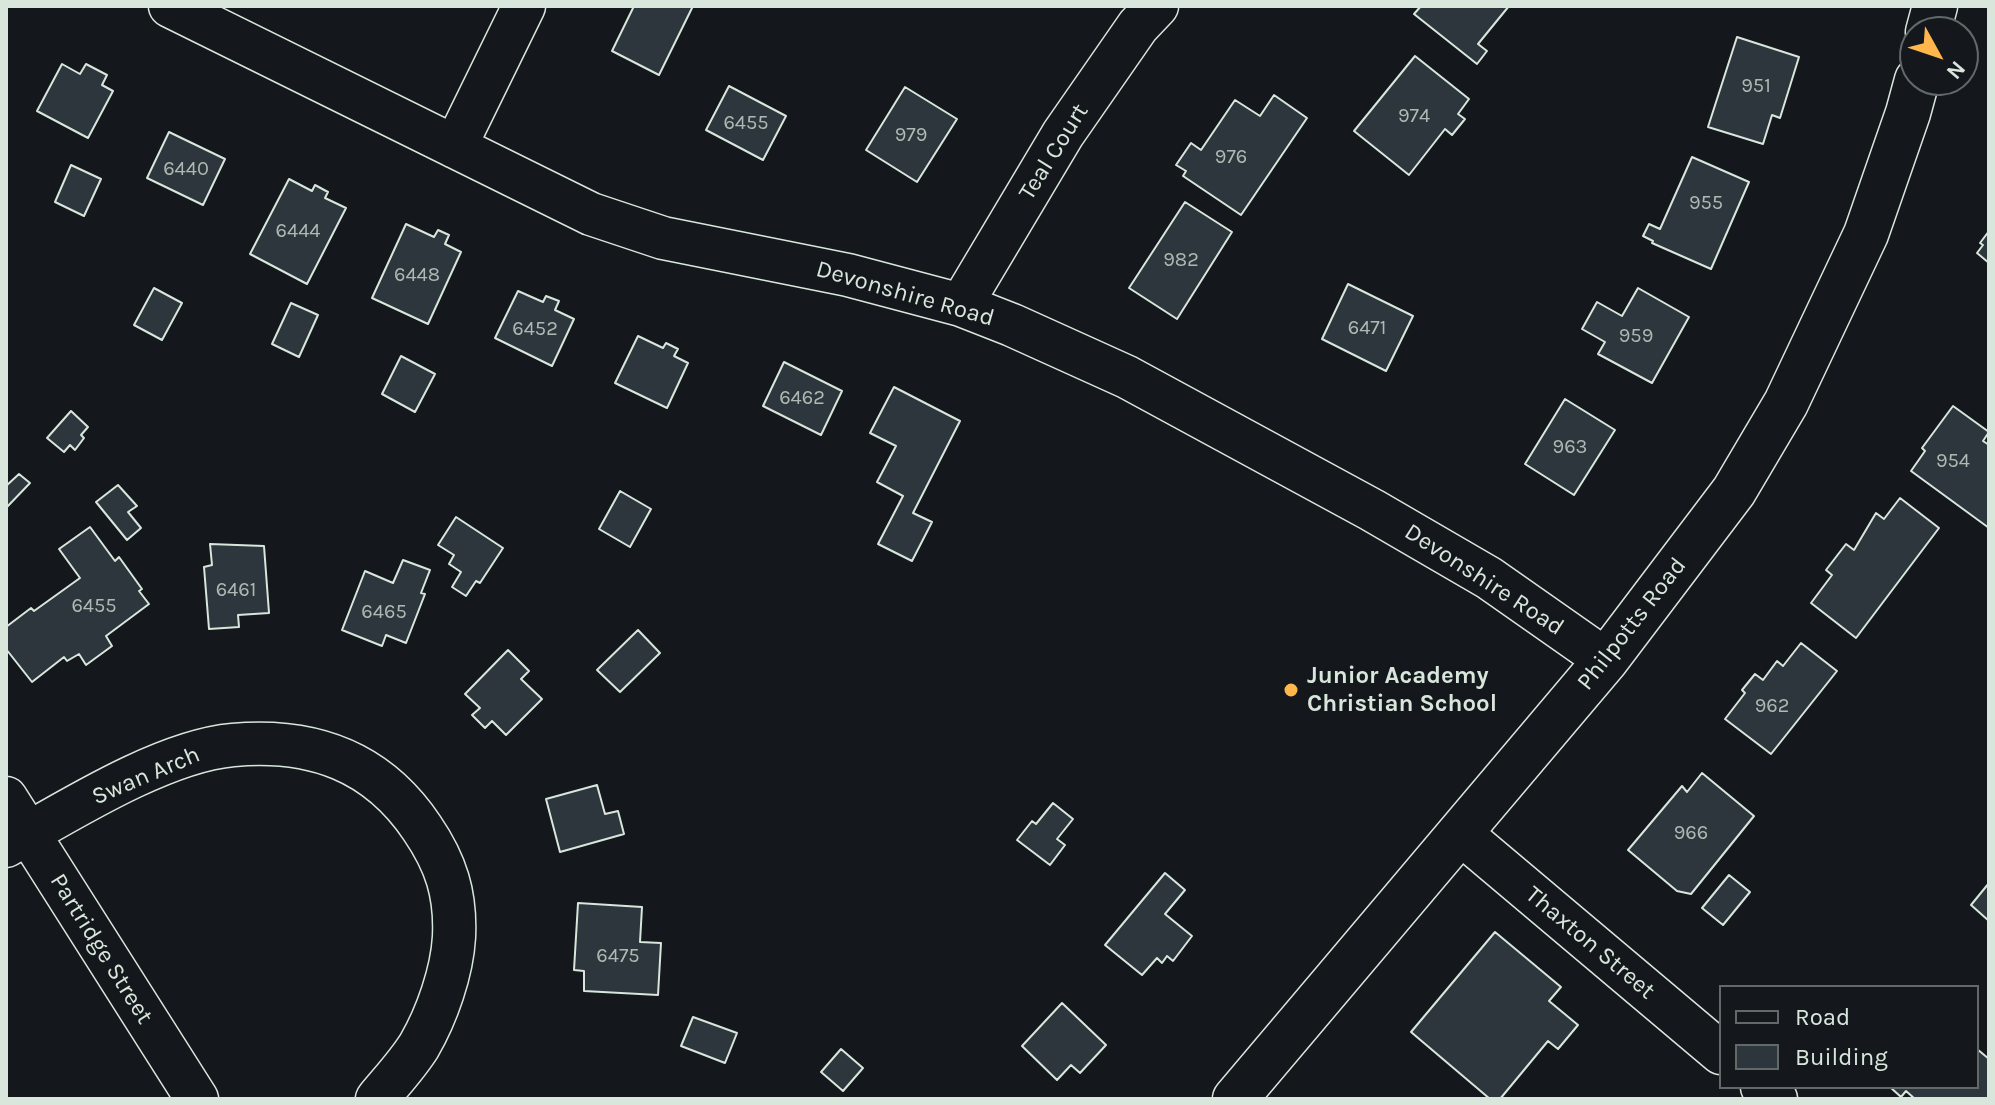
<!DOCTYPE html>
<style>
body{margin:0}
#map{position:relative;width:1995px;height:1105px;overflow:hidden;background:#14181c;font-family:Karla,sans-serif}
canvas{display:block}
.frame{position:absolute;inset:0;border:8px solid #d8e6dc;pointer-events:none}
.legend{position:absolute;left:1719px;top:985px;width:260px;height:104px;box-sizing:border-box;background:#14181c;border:2px solid #626a69;margin:0;padding:10px 14px;list-style:none;font-size:24px;color:#d8e6dc}
.legend li{display:flex;align-items:center;gap:16px;height:40px}
.legend b{width:40px;border:2px solid #626a69}
.north{position:absolute;left:1899px;top:16px;width:80px;height:80px;box-sizing:border-box;background:#14181c;border:2px solid #626a69;border-radius:50%;rotate:130deg;font-size:22px;font-weight:700;line-height:32px;text-align:center;color:#d8e6dc}
.north::after{content:'';display:block;margin:auto;width:28px;height:36px;background:#ffb74d;clip-path:polygon(50% 0,100% 100%,50% 72%,0 100%)}
</style>
<div id="map">
<canvas width="1995" height="1105"></canvas>
<div class="frame"></div>
<ul class="legend">
<li><b style="height:10px;background:#14181c"></b>Road</li>
<li><b style="height:22px;background:#2c363c"></b>Building</li>
</ul>
<div class="north">N</div>
</div>
<script>
const c = document.querySelector('canvas').getContext('2d');
c.lineJoin = 'round';
function paint(path, color) {
  c.fillStyle = color;
  c.fill(path, 'evenodd');
}
function stroke(path, color, width, dash) {
  c.strokeStyle = color;
  c.lineWidth = width;
  c.lineCap = dash ? 'butt' : 'round';
  c.setLineDash(dash || []);
  c.stroke(path);
}
function drawText(font, color, halo, rows, align = 'center') {
  c.font = font + ' Karla,sans-serif';
  c.lineWidth = 6;
  c.setLineDash([]);
  c.textBaseline = 'middle';
  c.strokeStyle = halo;
  c.fillStyle = color;
  for (const [text, x, y, turn = 0] of rows) {
    c.save();
    c.translate(x, y);
    c.rotate((+turn || 0) * Math.PI / 180);
    c.textAlign = isNaN(turn) ? turn : align;
    if (halo) c.strokeText(text, 0, 0);
    c.fillText(text, 0, 0);
    c.restore();
  }
}
const building = new Path2D(`
 M634,6h59l-34,69 -47,-24z
 M1421,6h88l-31,38 9,7 -10,13 -63,-50z
 M1737,37l62,20 -19,61 -8,-3 -9,29 -55,-17z
 M1415,56l54,43 -11,15 7,5 -13,16 -7,-6 -36,46 -55,-44z
 M62,64l18,10 6,-10 21,11 -5,10 11,6 -25,47 -51,-27z
 M729,86l57,30 -23,44 -57,-30z
 M905,87l52,32 -40,63 -51,-32z
 M1274,95l33,23 -66,97 -58,-39 3,-5 -10,-6 15,-22 10,7 34,-50 25,16z
 M169,132l56,27 -22,46 -56,-27z
 M1692,157l57,25 -38,87 -59,-26 1,-2 -10,-5 6,-12 11,5z
 M71,165l30,14 -17,37 -29,-14z
 M289,179l23,12 3,-6 13,7 -3,6 21,10 -39,76 -57,-30z
 M1185,202l47,30 -55,87 -48,-31z
 M406,224l28,13 4,-7 11,5 -4,9 16,8 -33,72 -56,-26z
 M1989,231v32l-12,-10 6,-8 -3,-2z
 M1348,284l65,32 -27,55 -64,-32z
 M154,288l28,15 -20,37 -28,-15z
 M1638,288l51,29 -37,66 -54,-29 7,-12 -23,-13 15,-27 25,14z
 M518,291l25,11 3,-6 13,5 -4,9 19,9 -22,47 -57,-28z
 M291,303l27,12 -19,42 -27,-13z
 M638,336l25,12 3,-5 12,6 -4,7 14,7 -21,45 -52,-25z
 M401,356l34,18 -20,38 -33,-18z
 M784,362l58,29 -21,44 -58,-29z
 M894,387l66,34 -47,92 19,9 -20,39 -34,-17 25,-48 -26,-14 19,-36 -26,-13z
 M1565,399l50,31 -41,65 -49,-31z
 M1953,406l36,26 -6,9 6,4v83l-78,-57 14,-20 -3,-3z
 M71,411l17,16 -7,8 3,3 -9,12 -5,-5 -6,7 -17,-14z
 M19,474l11,9 -24,25v-22z
 M118,485l19,21 -9,6 13,16 -14,12 -31,-38z
 M620,491l31,18 -21,38 -31,-18z
 M1900,498l39,30 -83,110 -45,-35 21,-28 -6,-5 20,-26 8,6 22,-37 8,6z
 M456,517l47,31 -23,35 -4,-2 -10,15 -14,-9 9,-15 -12,-8 5,-9 -16,-10z
 M90,527l25,34 4,-4 23,32 -3,2 10,13 -43,32 6,10 -26,19 -7,-11 -12,7 -3,-4 -32,25 -26,-33v-22l25,-19 3,3 46,-33 -21,-29z
 M210,544l54,2 5,67 -31,2 1,12 -30,2 -5,-62 8,-2z
 M403,560l27,10 -9,23 4,1 -19,49 -20,-8 -4,11 -40,-16 23,-59 28,12z
 M638,630l22,23 -40,39 -23,-22z
 M1801,643l36,28 -66,83 -46,-35 20,-26 -3,-3 13,-16 8,6 14,-19 6,5z
 M508,650l21,21 -8,8 21,20 -36,36 -14,-14 -7,7 -13,-13 8,-7 -15,-14z
 M1702,773l52,43 -63,78 -14,-3 -49,-41 54,-64 5,6z
 M597,785l8,29 13,-3 6,23 -64,18 -14,-53z
 M1053,803l20,16 -16,20 8,6 -15,20 -33,-25 15,-19 4,3z
 M1165,873l20,17 -20,24 27,22 -19,25 -6,-5 -5,7 -5,-5 -15,17 -37,-30z
 M1729,875l21,17 -27,33 -21,-17z
 M1989,883v38l-18,-16z
 M578,903l64,4 -2,35 21,1 -3,52 -74,-4v-20l-10,-1z
 M1495,932l66,55 -12,14 29,24 -20,24 -10,-8 -48,58h-10l-79,-67z
 M1062,1003l44,42 -26,28 -9,-8 -14,15 -35,-34z
 M693,1017l44,16 -12,30 -44,-17z
 M841,1049l22,19 -20,23 -22,-19z
 M1977,1049l12,10v40h-74l-9,-8 -5,6 -11,-10h87z`);
paint(building, '#2c363c');
stroke(building, '#d8e6dc', 2);
const minor = new Path2D(`
 M170,6l421,208 72,24 185,37 113,30 51,20 115,52 245,133 117,68 117,82
 M455,147l69,-141
 M961,305l102,-171 75,-108 19,-20
 M6,798l191,301
 M1460,833l261,220
 M6,846c62,-35 157,-95 227,-101 80,-7 144,16 189,83 24,35 34,66 32,109 -2,35 -17,78 -35,109 -12,19 -28,36 -42,53
 M1762,1087l14,12`);
const tertiary = new Path2D(`
 M1928,32l7,-26
 M1235,1099l371,-439 128,-169 52,-88 80,-169 42,-121 9,-33`);
stroke(minor, '#d8e6dc', 45);
stroke(tertiary, '#d8e6dc', 47);
stroke(minor, '#14181c', 42);
stroke(tertiary, '#14181c', 44);
for (const [x, y, r, color] of [
 [1291,690,8,"#ffb74d"]
]) {
  const dot = new Path2D();
  dot.arc(x, y, r, 0, 2 * Math.PI);
  c.fillStyle = color;
  c.fill(dot);
  stroke(dot, '#14181c', 3);
}
drawText('20px', '#adbab4', null, [
 ["951",1756,86],
 ["974",1414,116],
 ["6455",746,123],
 ["979",911,135],
 ["976",1231,157],
 ["6440",186,169],
 ["955",1706,203],
 ["6444",298,231],
 ["982",1181,260],
 ["6448",417,275],
 ["6471",1367,328],
 ["6452",535,329],
 ["959",1636,336],
 ["6462",802,398],
 ["963",1570,447],
 ["954",1953,461],
 ["6461",236,590],
 ["6455",94,606],
 ["6465",384,612],
 ["962",1772,706],
 ["966",1691,833],
 ["6475",618,956]
]);
drawText('24px', '#d8e6dc', '#14181c', [
 ["Teal Court",1054,152,-58],
 ["Devonshire Road",905,294,16],
 ["Devonshire Road",1484,580,33],
 ["Philpotts Road",1632,624,-52],
 ["Swan Arch",146,776,-23],
 ["Thaxton Street",1590,943,40],
 ["Partridge Street",101,949,58]
]);
drawText('bold 24px', '#d8e6dc', '#14181c', [
 ["Junior Academy",1307,676],
 ["Christian School",1307,704]
], 'left');
</script>
